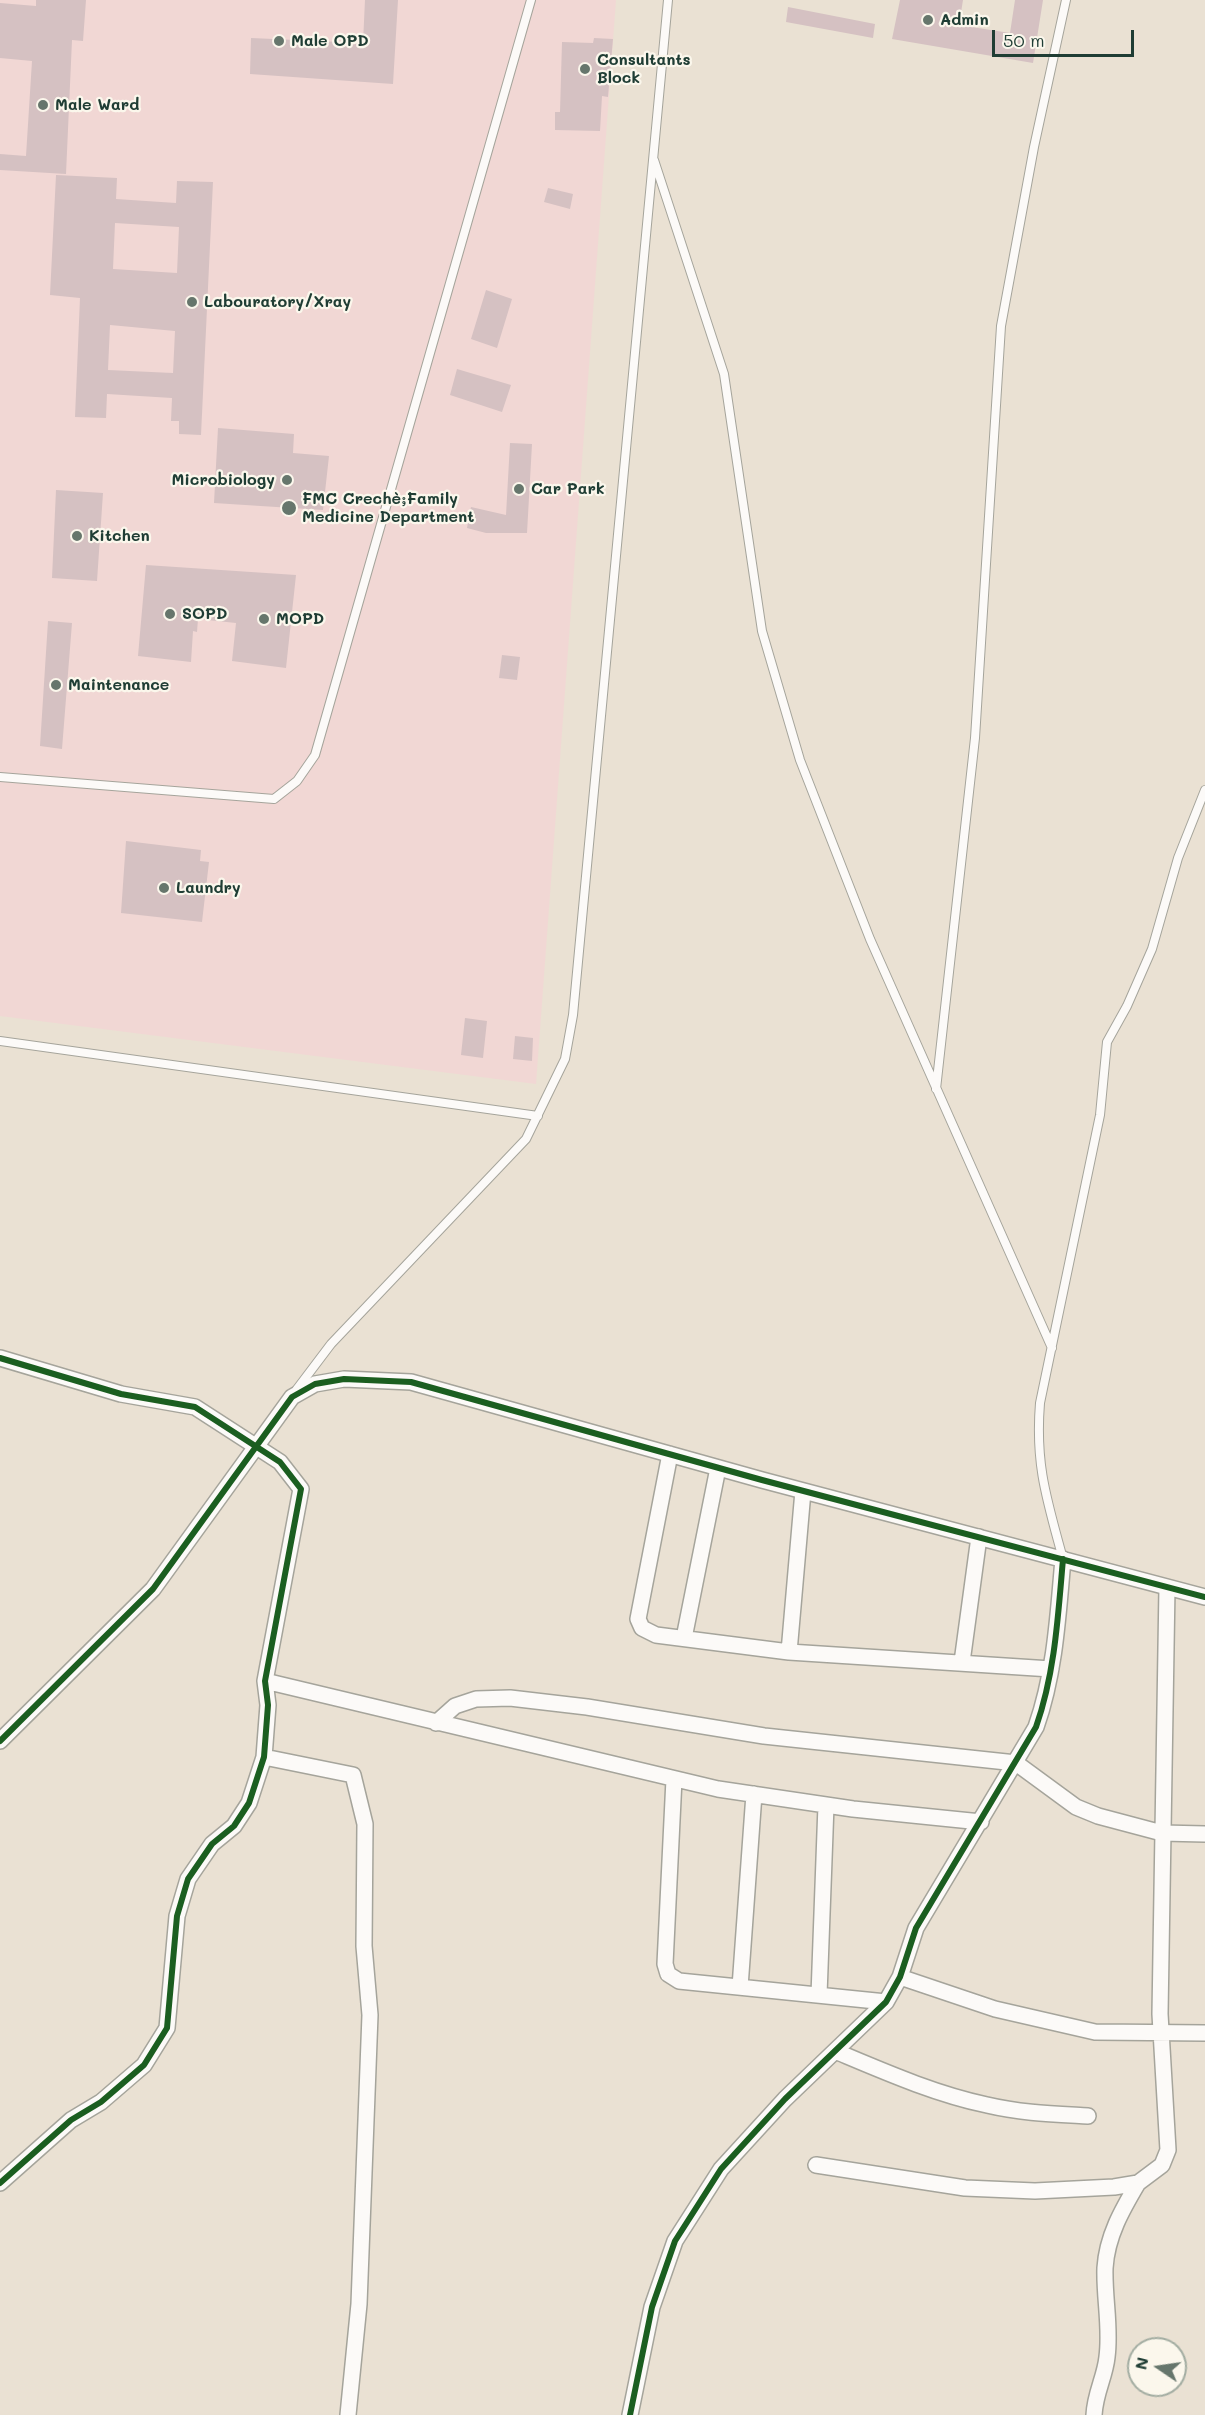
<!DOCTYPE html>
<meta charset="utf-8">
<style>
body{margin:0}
#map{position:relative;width:1205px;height:2415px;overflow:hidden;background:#eae1d3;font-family:Mali,sans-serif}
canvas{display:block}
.north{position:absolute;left:1127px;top:2337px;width:60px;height:60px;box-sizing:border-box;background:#fbf7ec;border:2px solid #a3ada2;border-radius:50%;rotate:283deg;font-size:16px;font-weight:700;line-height:24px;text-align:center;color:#1f3d34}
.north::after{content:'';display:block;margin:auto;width:21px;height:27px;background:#66766c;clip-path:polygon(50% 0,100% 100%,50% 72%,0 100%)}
.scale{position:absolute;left:992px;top:30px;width:142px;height:27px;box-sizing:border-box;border:3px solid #1f3d34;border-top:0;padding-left:8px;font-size:18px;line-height:21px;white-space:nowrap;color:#1f3d34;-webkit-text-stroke:4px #fbf7ec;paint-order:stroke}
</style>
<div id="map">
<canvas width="1205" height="2415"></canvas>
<div class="north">N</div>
<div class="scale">50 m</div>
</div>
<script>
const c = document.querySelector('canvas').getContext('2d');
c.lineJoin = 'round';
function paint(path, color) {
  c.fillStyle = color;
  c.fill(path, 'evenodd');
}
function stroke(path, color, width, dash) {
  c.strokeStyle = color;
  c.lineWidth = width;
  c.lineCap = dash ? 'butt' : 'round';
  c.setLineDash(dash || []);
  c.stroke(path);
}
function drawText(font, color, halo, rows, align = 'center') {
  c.font = font + ' Mali,sans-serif';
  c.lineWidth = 4.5;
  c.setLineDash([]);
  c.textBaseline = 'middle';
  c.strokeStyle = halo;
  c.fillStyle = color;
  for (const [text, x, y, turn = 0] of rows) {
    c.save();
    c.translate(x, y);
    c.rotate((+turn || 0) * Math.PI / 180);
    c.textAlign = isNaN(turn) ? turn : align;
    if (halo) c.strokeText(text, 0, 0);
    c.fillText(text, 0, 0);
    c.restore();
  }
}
paint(new Path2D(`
 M0,0h616l-80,1084 -536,-68z`), '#f1d7d4');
paint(new Path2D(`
 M36,0h50l-3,41 -11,-1 -6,134 -66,-4v-16l26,2 6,-95 -32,-3v-55l36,3z
 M365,0h33l-5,84 -143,-10 1,-36 112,5z
 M900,0h63l-4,25 51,8 5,-33h28l-10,63 -141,-24z
 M788,7l87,17 -2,14 -87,-16z
 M594,38l19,1 -5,58 -6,-1 -2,35 -45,-1v-18h5l2,-70 31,1z
 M56,175l61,3 -1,21 60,4 1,-22 36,1 -12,253 -22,-1v-13h-8l1,-23 -65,-4 -1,24 -31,-1 5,-119 -30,-3zM115,223l64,4 -2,46 -64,-4zM110,325l65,6 -2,42 -65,-3z
 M548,188l25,6 -3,15 -26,-7z
 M486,290l26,9 -15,49 -26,-9z
 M457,369l54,16 -9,27 -52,-17z
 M218,428l76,6 -1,19 36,3 -6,54 -109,-7z
 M510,443l22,1 -5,89h-41l-19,-5 4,-21 35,8z
 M56,490l47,3 -6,88 -45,-3z
 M146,565l150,10 -10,93 -54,-7 4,-38 -38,-4 -1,13 -4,-1 -2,31 -53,-6z
 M48,621l24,2 -10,126 -22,-3z
 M502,655l18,2 -3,23 -18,-2z
 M126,841l75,9 -1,11 9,1 -7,60 -81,-9z
 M465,1018l22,3 -4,37 -22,-3z
 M515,1036l18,2 -1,23 -19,-2z`), '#d5c1c2');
const service = new Path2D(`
 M654,160l70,214 38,257 38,129 70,179 182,409
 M0,777l274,22 23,-18 18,-26 216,-755
 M0,1041l538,75
 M936,1089l39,-351 26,-412 33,-179 32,-147
 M297,1389l34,-45 195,-205 39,-80 8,-44 95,-1015
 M1063,1559c-16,-59 -28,-94 -23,-156l60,-288 7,-73 20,-36 25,-57 26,-91 27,-68`);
const minor = new Path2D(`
 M0,1358l121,36 74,13 85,55 21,27 -36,192 3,24 -4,52 -15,46 -15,23 -22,18 -24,35 -11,37 -10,112 -23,37 -43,37 -30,18 -71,63
 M670,1454l-32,165 4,9 14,7 133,17 262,17
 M684,1638l34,-170
 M789,1652l14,-161
 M962,1662l17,-125
 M265,1681l453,108 135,20 128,13
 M436,1723l19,-17 21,-7 34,-1 77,9 177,29 252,27 60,44 22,9 64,17 43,1
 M0,1741l153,-152 139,-192 23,-13 29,-5 67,3 351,98 443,117
 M264,1757l89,18 12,49 -1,122 6,69 -11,289 -11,111
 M674,1779l-9,185 3,10 11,7 207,21
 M900,1977l95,32 100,23 110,1
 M740,1987l14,-193
 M819,1995l7,-190
 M835,2051c50,21 100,43 152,54 34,8 67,9 101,11
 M816,2165l149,23 70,3 79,-4 24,-4 24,-18 6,-15 -8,-136 7,-427
 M630,2415l22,-108 23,-66 46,-72 64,-70 101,-97 14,-25 16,-49 120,-201c19,-54 22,-111 27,-168
 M1094,2415c1,-22 11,-38 13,-58 4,-30 -3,-59 -2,-89 2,-32 17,-58 33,-85`);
stroke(service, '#a5a49b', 10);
stroke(minor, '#a5a49b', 18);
stroke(service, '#fcfaf8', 8);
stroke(minor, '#fcfaf8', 15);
stroke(new Path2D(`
 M0,1358l121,36 74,13 85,55 21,27 -36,192 3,24 -4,52 -15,46 -15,23 -22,18 -24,35 -11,37 -10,112 -23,37 -43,37 -30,18 -71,63
 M0,1741l153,-152 139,-192 23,-13 29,-5 67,3 351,98 443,117
 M630,2415l22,-108 23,-66 46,-72 64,-70 101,-97 14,-25 16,-49 120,-201c19,-54 22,-111 27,-168`), '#1b5e20', 6);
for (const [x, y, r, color] of [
 [928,20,6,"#66766c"],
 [279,41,6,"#66766c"],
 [585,69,6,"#66766c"],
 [43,105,6,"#66766c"],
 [192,302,6,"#66766c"],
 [287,480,6,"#66766c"],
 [519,489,6,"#66766c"],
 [289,508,8,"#66766c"],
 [77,536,6,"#66766c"],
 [170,614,6,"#66766c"],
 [264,619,6,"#66766c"],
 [56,685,6,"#66766c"],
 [164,888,6,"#66766c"]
]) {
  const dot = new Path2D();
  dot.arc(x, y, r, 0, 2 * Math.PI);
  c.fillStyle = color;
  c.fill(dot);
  stroke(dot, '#fbf7ec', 2);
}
drawText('bold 16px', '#1f3d34', '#fbf7ec', [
 ["Admin",940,20],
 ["Male OPD",291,41],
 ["Consultants",597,60],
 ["Block",597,78],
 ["Male Ward",55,105],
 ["Labouratory/Xray",204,302],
 ["Microbiology",275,480,"right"],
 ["Car Park",531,489],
 ["FMC Crechè;Family",302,499],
 ["Medicine Department",302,517],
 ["Kitchen",89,536],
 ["SOPD",182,614],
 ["MOPD",276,619],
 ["Maintenance",68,685],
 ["Laundry",176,888]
], 'left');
</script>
